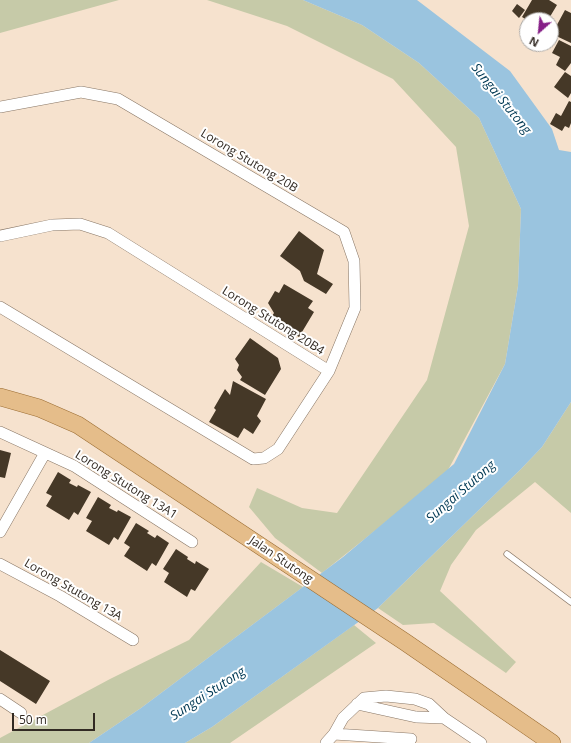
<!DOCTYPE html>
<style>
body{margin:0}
#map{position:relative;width:571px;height:743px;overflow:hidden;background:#f6e2ce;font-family:"Open Sans",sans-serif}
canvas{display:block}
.north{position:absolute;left:519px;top:12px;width:40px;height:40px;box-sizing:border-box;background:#fff;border:1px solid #adaaa7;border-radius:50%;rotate:207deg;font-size:11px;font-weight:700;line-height:16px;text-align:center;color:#322a23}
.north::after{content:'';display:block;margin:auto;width:14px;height:18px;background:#861f87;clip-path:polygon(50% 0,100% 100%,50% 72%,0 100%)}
.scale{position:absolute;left:12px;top:713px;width:83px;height:18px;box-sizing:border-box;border:2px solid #322a23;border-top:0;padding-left:5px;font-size:12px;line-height:14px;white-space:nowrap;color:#322a23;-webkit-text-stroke:3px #fff;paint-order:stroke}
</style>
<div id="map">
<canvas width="571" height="743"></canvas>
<div class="north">N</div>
<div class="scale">50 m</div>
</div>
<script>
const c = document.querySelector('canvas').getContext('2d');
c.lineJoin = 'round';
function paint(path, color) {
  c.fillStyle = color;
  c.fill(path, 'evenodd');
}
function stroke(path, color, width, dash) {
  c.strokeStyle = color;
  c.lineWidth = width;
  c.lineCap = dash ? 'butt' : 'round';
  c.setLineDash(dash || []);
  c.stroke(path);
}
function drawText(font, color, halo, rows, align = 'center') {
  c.font = font + ' "Open Sans",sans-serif';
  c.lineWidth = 4;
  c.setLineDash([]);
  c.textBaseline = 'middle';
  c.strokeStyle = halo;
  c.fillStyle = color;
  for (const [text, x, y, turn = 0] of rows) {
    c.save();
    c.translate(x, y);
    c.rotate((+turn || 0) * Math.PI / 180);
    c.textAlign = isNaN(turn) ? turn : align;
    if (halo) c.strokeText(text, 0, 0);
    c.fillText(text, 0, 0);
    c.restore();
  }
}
paint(new Path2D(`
 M0,0h119l-119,33z
 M207,0h96l59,25 57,38 60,55 42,91 -3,77 -13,78 -57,106 -42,36 -84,67 -47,-35 -26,-31 8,-19 45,20 35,5 90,-133 42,-154 -13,-79 -63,-68 -106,-53z
 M571,402v111l-36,-31 -59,48 -25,35 -11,26 76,71 -10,11 -72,-50 -31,2 -25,-17 143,-139 21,-22z
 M261,562l42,25 -162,121 -52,35h-89v-5l110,-59 79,-39z
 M354,625l22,18 -146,100h-45l27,-16z`), '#c6caa8');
paint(new Path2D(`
 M303,0h114l93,71 42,58 7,21 12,2v250l-29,45 -21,22 -143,139 -166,119 -27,16h-96l52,-35 202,-151 111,-93 51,-100 13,-78 3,-77 -42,-91 -60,-55 -57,-38z`), '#9ac4df');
paint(new Path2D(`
 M532,0h17l8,5 -9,15h-21l-5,-3z
 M517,4l8,6 -6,8 -7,-7z
 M565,10l6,3v30l-19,-9z
 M559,40l12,6v17l-6,8 -9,-6 4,-8 -8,-4z
 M565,72l6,4v17l-3,5 -14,-11z
 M569,101l2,1v21l-2,5 -4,-2 -3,5 -12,-7 6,-11 5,3z
 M299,231l25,19 -7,24 16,10 -7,10 -22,-13 -4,-10 -20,-15z
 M284,284l29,17 -5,7 6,4 -15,25 -29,-18 4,-6 -6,-10 7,-12 4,2z
 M250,338l28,20 3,11 -16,26 -25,-15 2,-3 -5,-7 2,-5 -4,-6z
 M233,381l33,18 -9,17 4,5 -8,13 -9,-6 -6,10 -29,-16 7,-12 -2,-2 11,-19 5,6z
 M0,450l11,3 -6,25 -5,-1z
 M58,472l13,8 -2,3 8,4 1,-2 13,7 -13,23 -4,-3 -5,8 -23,-14 6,-10 -6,-3z
 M98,497l13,8 -2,3 8,4 1,-2 13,7 -13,23 -4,-3 -5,8 -23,-14 6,-10 -6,-3z
 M136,523l13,8 -2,2 8,5 2,-3 12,8 -13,23 -4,-3 -5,8 -23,-15 6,-9 -6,-4z
 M176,549l12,8 -1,2 8,5 1,-3 13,8 -14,22 -4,-2 -4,8 -23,-15 5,-9 -6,-4z
 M0,650l50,31 -14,23 -36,-23z`), '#453827');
const service = new Path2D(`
 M507,554l64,48`);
const minor = new Path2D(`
 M0,107l81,-15 37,7 226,133 10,29 1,47 -26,63 -51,78 -14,9 -11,1 -253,-152
 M0,236l52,-11 28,-1 28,9 221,138
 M0,432l74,34 118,76
 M0,532l45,-79
 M0,564l60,32 73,44
 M0,699l21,14
 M357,704l59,13 28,1
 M334,734l77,5
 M326,743l8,-9 9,-16 21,-20 22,-2 29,3 14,5 15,14 37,25`);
const primary = new Path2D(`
 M0,397l39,11 39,17 327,217 147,101`);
stroke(service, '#887665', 7);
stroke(minor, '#887665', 12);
stroke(primary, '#9b6d33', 18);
stroke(service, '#fff', 5.5);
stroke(minor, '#fff', 11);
stroke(primary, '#e5bd8a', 17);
drawText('12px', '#322a23', '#fff', [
 ["Lorong Stutong 20B",249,161,31],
 ["Lorong Stutong 20B4",273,321,32],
 ["Lorong Stutong 13A1",126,485,32],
 ["Jalan Stutong",281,560,34],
 ["Lorong Stutong 13A",73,590,30]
]);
drawText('italic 13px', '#003954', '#fff', [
 ["Sungai Stutong",501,99,51],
 ["Sungai Stutong",461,492,-41],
 ["Sungai Stutong",208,694,-33]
]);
</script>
